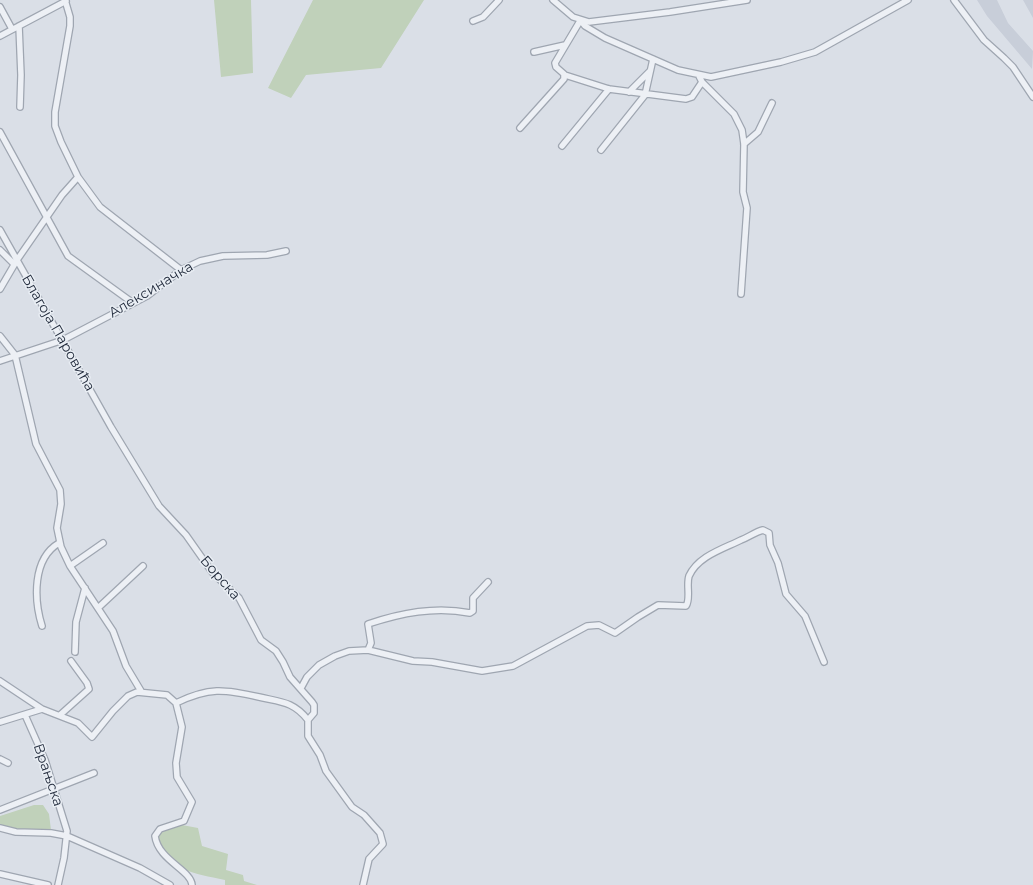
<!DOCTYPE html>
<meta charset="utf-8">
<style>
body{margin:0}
canvas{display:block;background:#dadfe7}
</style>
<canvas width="1033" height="885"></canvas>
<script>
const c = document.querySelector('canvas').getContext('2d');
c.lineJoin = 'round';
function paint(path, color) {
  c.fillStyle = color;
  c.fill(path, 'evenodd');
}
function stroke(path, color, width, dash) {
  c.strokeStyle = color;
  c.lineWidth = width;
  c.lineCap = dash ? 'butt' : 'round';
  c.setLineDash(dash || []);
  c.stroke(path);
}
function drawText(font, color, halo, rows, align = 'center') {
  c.font = font + ' Montserrat,sans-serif';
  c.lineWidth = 3;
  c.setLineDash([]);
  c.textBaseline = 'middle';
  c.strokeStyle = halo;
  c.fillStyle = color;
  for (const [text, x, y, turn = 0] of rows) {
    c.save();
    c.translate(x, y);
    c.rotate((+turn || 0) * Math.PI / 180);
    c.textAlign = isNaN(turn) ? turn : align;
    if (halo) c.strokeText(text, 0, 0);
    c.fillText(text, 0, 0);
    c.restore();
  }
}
paint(new Path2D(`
 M977,0h20l11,23 25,28 -1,18 -45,-53z
 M1023,0h10v18z`), '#c8ced9');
paint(new Path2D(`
 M214,0h37l2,73 -32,4z
 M313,0h111l-43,68 -75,7 -15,23 -23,-10z
 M34,805h9l6,9 2,16 -23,1 -28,-6v-9z
 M182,825l16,3 4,18 26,8 -2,16 17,5 1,6 13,4h-32v-5c-32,-7 -55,-8 -68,-43l3,-5z`), '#c0d1ba');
const minor = new Path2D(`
 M65,0l5,17v9l-15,86v14l6,16 17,35 22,30 81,63
 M553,0l20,17 16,5 81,-10 77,-12
 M954,0l30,40 20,18 9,9 20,30
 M0,7l12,22
 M473,21l10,-4 16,-17
 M581,21l4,5 20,12 73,32 33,7 70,-15 34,-10 93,-52
 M19,26l2,49 -1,32
 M0,36l66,-35
 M534,52l31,-7
 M565,75l44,14 77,10 6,-2 10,-15
 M699,76l3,6 32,32 8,16 2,14 -1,48 4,16 -6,86
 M629,92l21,-21
 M520,128l44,-49v-5l-8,-7 -1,-4 25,-42
 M0,132l68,124 65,47
 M744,144l14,-12 14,-29
 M562,146l47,-57
 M601,150l44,-55 8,-36
 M0,230l111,197 48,79 27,29 26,37 27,26 22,42 15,11 7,11 7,15 22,25 2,3v8l-6,7
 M0,250l14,14
 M0,289l17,-29 45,-65 16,-18
 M0,336l15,19 21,89 24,46 1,14 -4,24 4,19 9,19 43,65 13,35 15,25
 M0,361l63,-21 84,-44 34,-26 19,-9 23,-5 44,-1 19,-4
 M70,566l33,-23
 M98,608l45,-42
 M42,626c-8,-26 -10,-67 17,-83
 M368,650l3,-7 -3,-19c33,-11 67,-18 102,-11l3,-2v-13l15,-16
 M75,652l1,-30 9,-34
 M0,681l42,28 36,14 14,14 21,-26 15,-15 9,-4 30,3 9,8c33,-16 48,-14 83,-6 21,5 34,4 49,23
 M301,688l6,-11 12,-12 16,-9 14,-5 19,-1 45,11 19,1 50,9 31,-5 74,-40 12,-1 16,8 23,-16 20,-12 28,1c5,-7 0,-21 3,-30 9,-20 34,-27 52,-36 8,-3 14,-8 22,-10l6,3 1,12 8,18 8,31 19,22 19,46
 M176,703l6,24 -6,36 1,14 15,25 -8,19 -24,8 -5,7c3,24 36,34 37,49
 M25,715l20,45 22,71 -3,27 -6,27
 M60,715l29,-26 -2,-6 -16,-22
 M308,720v16l12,19 6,16 26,36 12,8 16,18 3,11 -14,15 -6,26
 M0,722l42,-13
 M0,759l8,4
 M0,810l94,-37
 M0,828l16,4 35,1 16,3 73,32 30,17
 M0,874l48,11`);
stroke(minor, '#9fa6b1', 8);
stroke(minor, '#edf0f5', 5.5);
drawText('14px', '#232c3d', '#e9eef4', [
 ["Алексиначка",151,290,-31],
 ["Благоја Паровића",58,333,60],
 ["Борска",220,578,49],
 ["Врањска",48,775,71]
]);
</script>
